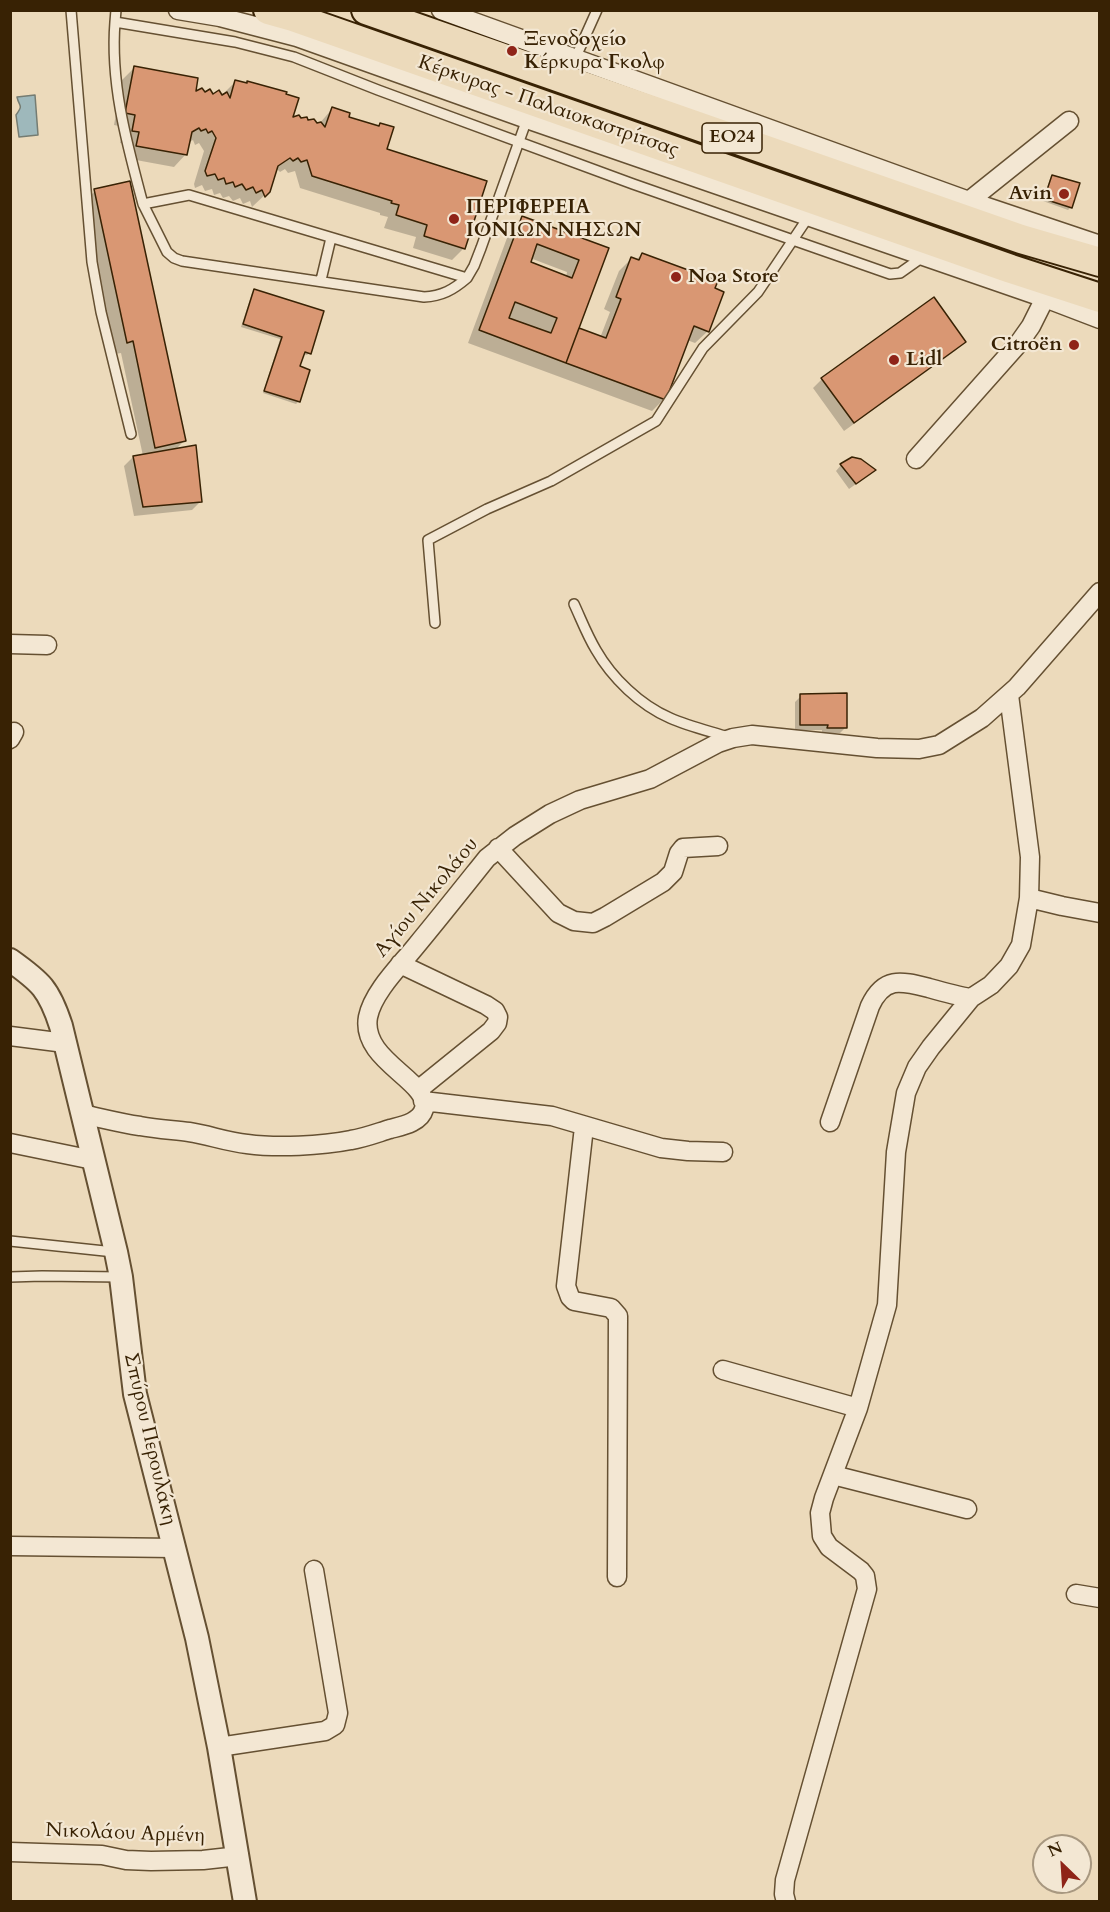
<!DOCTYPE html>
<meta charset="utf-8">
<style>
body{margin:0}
#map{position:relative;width:1110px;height:1912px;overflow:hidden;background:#ecdabb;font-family:Cardo,serif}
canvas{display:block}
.frame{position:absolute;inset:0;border:12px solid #382204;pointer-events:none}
.north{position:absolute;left:1032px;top:1834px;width:60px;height:60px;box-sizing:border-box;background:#f3e7d3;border:2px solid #a89880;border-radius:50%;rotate:335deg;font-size:16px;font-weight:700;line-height:24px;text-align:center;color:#382204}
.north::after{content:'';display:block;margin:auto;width:21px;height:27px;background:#8f2418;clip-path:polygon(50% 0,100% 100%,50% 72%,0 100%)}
</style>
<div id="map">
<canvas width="1110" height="1912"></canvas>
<div class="frame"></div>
<div class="north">N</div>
</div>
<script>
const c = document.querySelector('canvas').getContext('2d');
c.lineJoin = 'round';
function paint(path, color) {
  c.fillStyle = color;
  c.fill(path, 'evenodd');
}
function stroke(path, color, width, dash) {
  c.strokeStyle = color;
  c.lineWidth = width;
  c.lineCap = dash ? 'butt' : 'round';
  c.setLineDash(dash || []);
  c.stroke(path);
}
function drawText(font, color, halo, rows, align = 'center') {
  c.font = font + ' Cardo,serif';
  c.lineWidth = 4.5;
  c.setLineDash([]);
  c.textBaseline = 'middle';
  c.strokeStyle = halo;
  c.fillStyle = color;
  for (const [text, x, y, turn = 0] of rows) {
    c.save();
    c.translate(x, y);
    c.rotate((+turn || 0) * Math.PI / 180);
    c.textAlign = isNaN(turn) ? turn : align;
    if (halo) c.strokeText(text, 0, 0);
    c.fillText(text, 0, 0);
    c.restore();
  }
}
const water = new Path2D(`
 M35,95l3,40 -19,2 -3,-22c8,-11 3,-8 1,-18z`);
paint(water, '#9eb8bb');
stroke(water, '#757c72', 1.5);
paint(new Path2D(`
 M134,68l60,25 28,5 1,-4 13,-13 55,38 28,5 13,-15 15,9 31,9 3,-3 4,26 79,98 -12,12 -39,-12 3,-11 -32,-9 4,-11 -8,-2v-2l-80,-25 -5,-17 -7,2 -3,-4 -5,3 -3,-3 -2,1 -6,21 -17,16 -2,-6 -7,3 -3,-6 -7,3 -4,-5 -6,2 -3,-5 -6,2 -2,-6 -7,2 -3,-6 -7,3 -1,-4 10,-33 -5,-8 -4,2 -2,-5 -5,3 -2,11 -12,13 -49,-9 2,-14 -7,-1 4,-16 -10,-2 8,-45z
 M1052,176l19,31 -3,3 -25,-9 7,-22z
 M95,191l89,250 -9,9 26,51 -9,9 -58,6 -10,-50 9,-9 10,-1 -22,-103 -6,1 -32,-151z
 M523,218l84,31 -30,80 23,9 10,-26 -6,-3 15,-38 12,-12 5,1 6,-6 66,77 -13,12 -8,-3 -23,59 -12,12 -184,-68 42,-113zM530,258l37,14 -1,5 -37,-14z
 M255,290l54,63 -2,2 -5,-1 -4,13 1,34 -3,3 -33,-11 17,-54 -39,-12 11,-34z
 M964,342l-9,9 -111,80 -31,-43 9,-9z
 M841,465l33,6 -25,18 -13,-18z
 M801,696l45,31 -6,6h-18v-3h-27v-28z`), '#0003');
const building = new Path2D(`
 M134,66l64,12 -2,13 6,-3 3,4 5,-3 3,5 6,-4 3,5 5,-3 3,6 5,-18 12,3v-2l40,11 -1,2 13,4 -6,19 6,-2 2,3 6,-1 1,3 6,-1 3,4 4,-1 4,5 7,-20 18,6 -1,4 30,9 1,-3 14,4 -7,22 100,32 -22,68 -41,-13 3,-11 -31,-10 3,-10 -8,-2 1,-2 -80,-25 -5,-16 -6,2 -3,-4 -5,3 -3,-3 -12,8 -8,26 -5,5 -3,-7 -6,3 -3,-6 -7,3 -4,-6 -7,3 -2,-5 -7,2 -2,-6 -6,2 -3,-6 -8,2 -2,-5 11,-33 -4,-7 -4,2 -2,-4 -5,2 -2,-3 -7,4 -5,23 -51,-9 3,-14 -7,-1 3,-16 -10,-2z
 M1052,175l28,8 -8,25 -28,-9z
 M130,181l56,260 -31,7 -22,-107 -6,2 -33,-154z
 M522,216l87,32 -43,115 -87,-33zM537,244l42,16 -7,18 -41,-16zM515,302l42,16 -6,15 -42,-15z
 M642,253l76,28 -3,7 9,4 -15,40 -15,-6 -28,74 -100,-37 13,-35 27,10 15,-39 -5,-2 15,-40 8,3z
 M254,289l70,22 -13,43 -6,-2 -5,14 10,4 -10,32 -36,-11 18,-54 -39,-13z
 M934,297l32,45 -112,81 -33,-45z
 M196,445l6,57 -59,5 -10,-51z
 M852,457l9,2 15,11 -20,14 -16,-20z
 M847,693v35h-20l1,-3h-28v-31z`);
paint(building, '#d99773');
stroke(building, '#382204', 1.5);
const service = new Path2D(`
 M71,10l21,252 9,50 30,122
 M116,10l-1,12 120,20 59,15 84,33 255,94 257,90 10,-1 24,-17
 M115,22c-5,62 12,122 28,182l46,-9 278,83 7,-12 7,-18 46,-129 2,-1
 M575,59l22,-49
 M143,204l24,48 7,6 8,3 242,36c18,-1 29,-7 43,-19
 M321,280l10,-42
 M574,604c7,15 13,31 22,46 16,28 44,55 74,68 18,8 39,13 58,19
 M435,623l-7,-83 59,-31 64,-28 105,-60 47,-73 55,-56 51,-76
 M10,1241l104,11
 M10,1277l32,-1 79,1`);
const minor = new Path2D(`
 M178,10l42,7 77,20 230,82 518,179 55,21
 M441,10l528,191 131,44
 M969,201l100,-80
 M916,459l103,-116 12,-17 14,-28
 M10,644l37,1
 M10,739l4,-7
 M498,848l60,65 16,8 19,2 12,-6 58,-35 10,-10 6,-19 4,-5 35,-2
 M1029,898l33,8 38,7
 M400,964l86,41 9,6 3,6 -1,6 -6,8 -73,59
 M10,1036l55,7
 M423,1101l129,15 109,32 27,3 35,1
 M82,1114c19,4 38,9 58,12 16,3 33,4 49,6 20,3 38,10 58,12 30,4 74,2 104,-4 13,-2 26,-7 39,-11 11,-3 30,-6 34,-20 7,-28 -64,-48 -56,-92 5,-25 32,-51 48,-71 24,-29 47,-58 71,-88l28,-22 35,-22 30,-14 70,-21 68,-36 15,-5 19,-3 125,13 42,1 20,-4 43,-27 35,-31 83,-95
 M830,1122l40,-116c14,-30 31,-25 59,-18 14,4 28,8 42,10l20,-13 18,-19 12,-21 8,-47 1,-41 -21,-162
 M584,1127l-18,159 4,11 4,4 37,7 7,8 -1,261
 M10,1143l83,17
 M723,1370l135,38
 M833,1475l134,34
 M10,1546l165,2
 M1076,1594l24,4
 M219,1747l106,-16 10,-6 3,-12 -24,-143
 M10,1852l92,3 24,5 25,1 52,-1 36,-4
 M786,1902l-2,-8 1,-14 82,-291 -2,-13 -4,-5 -32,-24 -7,-11 -2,-23 4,-15 34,-90 29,-103 9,-153 10,-59 11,-26 14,-20 40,-49`);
const tertiary = new Path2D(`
 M10,960c31,22 39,29 51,66l55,226 5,25 14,117 62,244 22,109 26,155`);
const primary = new Path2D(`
 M268,10l25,7 718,252 89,29
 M366,10l655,229 79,23`);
stroke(service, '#655032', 12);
stroke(minor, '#655032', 21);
stroke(tertiary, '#655032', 26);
stroke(primary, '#382204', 32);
stroke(service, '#f3e7d3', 9);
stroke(minor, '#f3e7d3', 18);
stroke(tertiary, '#f3e7d3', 22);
stroke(primary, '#ecdabb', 28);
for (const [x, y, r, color] of [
 [512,51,6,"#8f2418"],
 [1064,194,6,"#8f2418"],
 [454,219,6,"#8f2418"],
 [676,277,6,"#8f2418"],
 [1074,345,6,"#8f2418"],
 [894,360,6,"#8f2418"]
]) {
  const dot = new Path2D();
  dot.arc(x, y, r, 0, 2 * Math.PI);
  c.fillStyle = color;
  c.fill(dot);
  stroke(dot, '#f3e7d3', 2);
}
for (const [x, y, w] of [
 [732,138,60]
]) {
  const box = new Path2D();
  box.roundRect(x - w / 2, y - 15, w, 30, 4.5);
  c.fillStyle = '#f3e7d3';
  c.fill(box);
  stroke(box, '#382204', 1.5);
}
drawText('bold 18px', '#382204', null, [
 ["ΕΟ24",732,138]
]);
drawText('bold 20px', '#382204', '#f3e7d3', [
 ["Ξενοδοχείο",524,40],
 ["Κέρκυρα Γκολφ",524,63],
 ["Avin",1052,194,"right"],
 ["ΠΕΡΙΦΕΡΕΙΑ",466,208],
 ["ΙΟΝΙΩΝ ΝΗΣΩΝ",466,231],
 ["Noa Store",688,277],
 ["Citroën",1062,345,"right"],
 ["Lidl",906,360]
], 'left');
drawText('20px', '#382204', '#f3e7d3', [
 ["Κέρκυρας - Παλαιοκαστρίτσας",548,107,19],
 ["Αγίου Νικολάου",427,898,-50],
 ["Σπύρου Περουλάκη",149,1439,77],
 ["Νικολάου Αρμένη",125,1834,2]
]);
</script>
